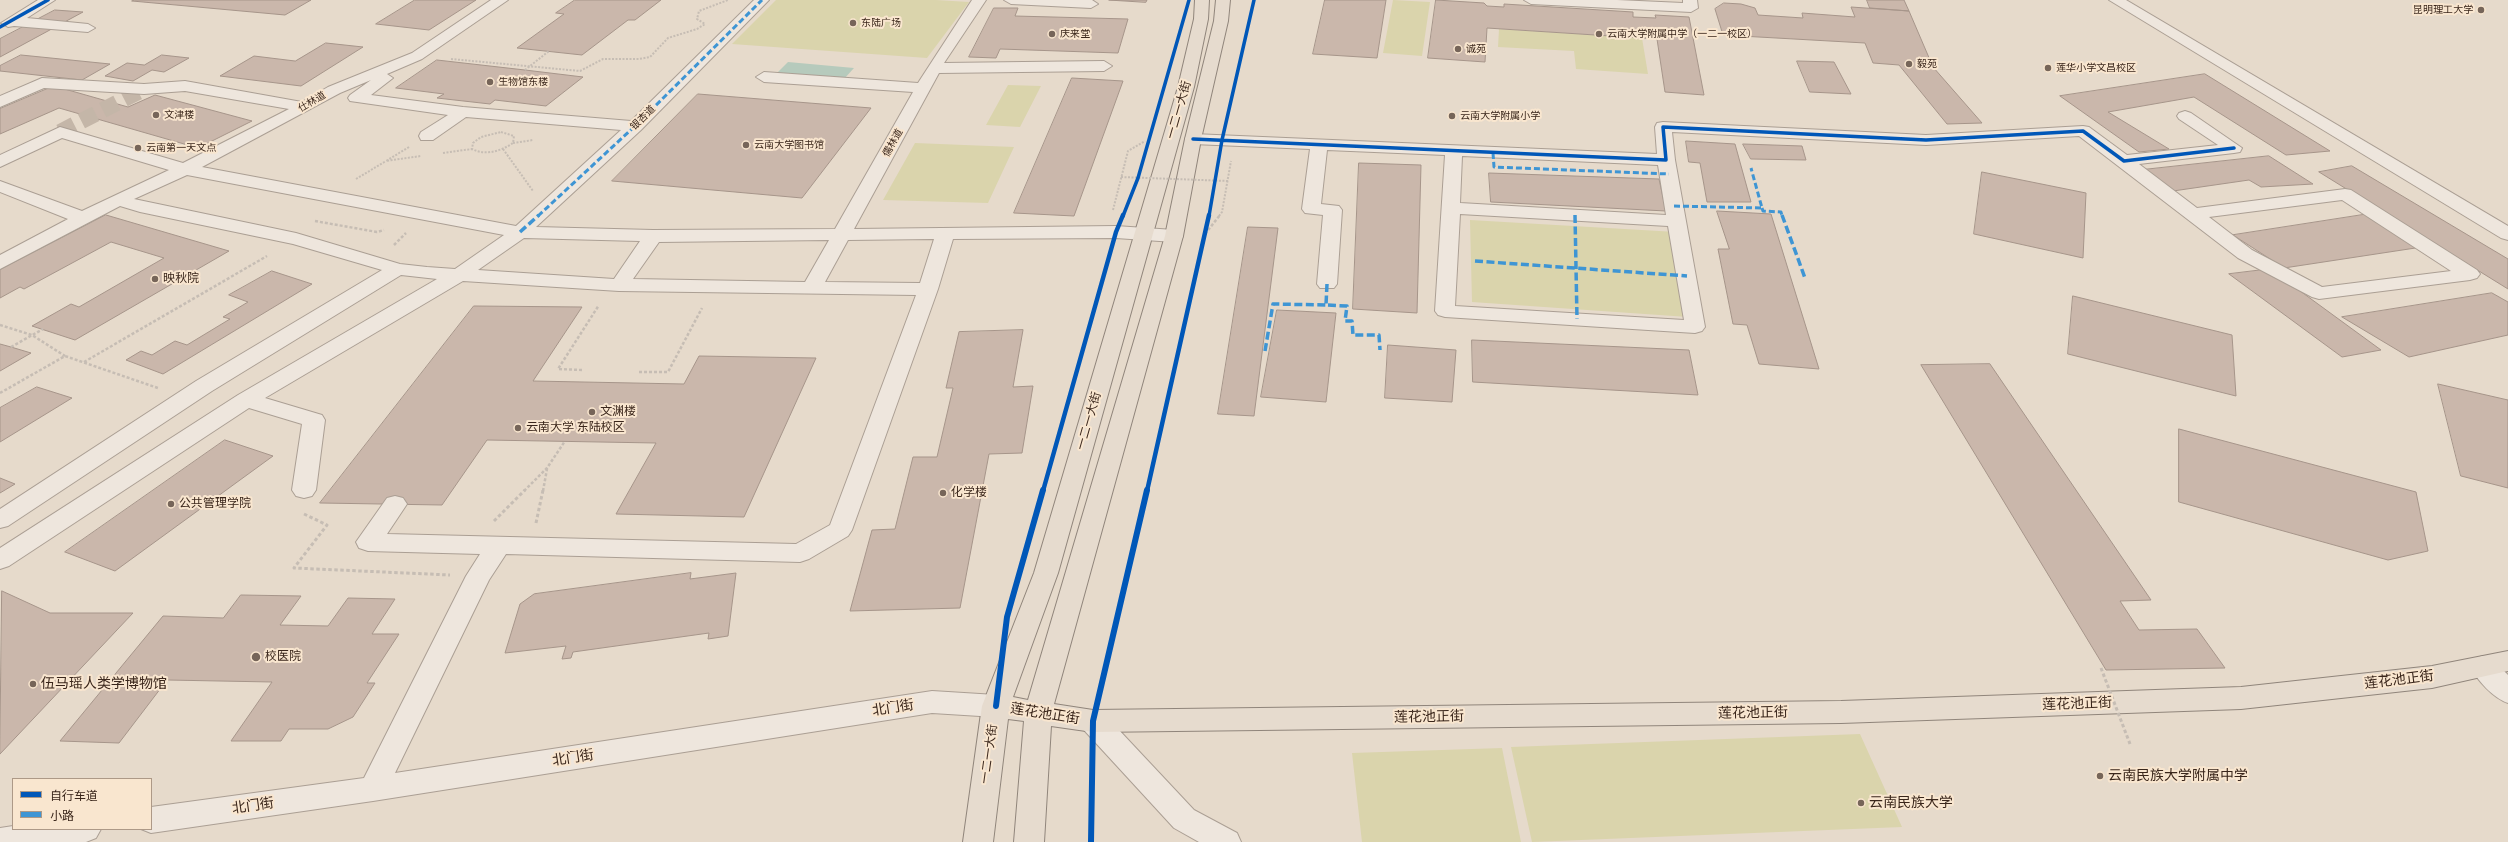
<!DOCTYPE html>
<meta charset="utf-8">
<style>
body{margin:0}
#map{position:relative;width:2508px;height:842px;overflow:hidden;background:#e6dacb;font-family:"IBM Plex Serif","Noto Sans SC",serif}
canvas{display:block}
.legend{position:absolute;left:12px;top:778px;width:140px;height:52px;box-sizing:border-box;background:#f9e6cf;border:1px solid #ad9987;margin:0;padding:5px 7px;list-style:none;font-size:12px;color:#3a261b}
.legend li{display:flex;align-items:center;gap:8px;height:20px}
.legend b{width:20px;border:1px solid #ad9987}
</style>
<div id="map">
<canvas width="2508" height="842"></canvas>
<ul class="legend">
<li><b style="height:5px;background:#0057b8"></b>自行车道</li>
<li><b style="height:5px;background:#3e95d4"></b>小路</li>
</ul>
</div>
<script>
const c = document.querySelector('canvas').getContext('2d');
c.lineJoin = 'round';
function paint(path, color) {
  c.fillStyle = color;
  c.fill(path, 'evenodd');
}
function stroke(path, color, width, dash) {
  c.strokeStyle = color;
  c.lineWidth = width;
  c.lineCap = dash ? 'butt' : 'round';
  c.setLineDash(dash || []);
  c.stroke(path);
}
function drawText(font, color, halo, rows, align = 'center') {
  c.font = font + ' "IBM Plex Serif","Noto Sans SC",serif';
  c.lineWidth = 4;
  c.setLineDash([]);
  c.textBaseline = 'middle';
  c.strokeStyle = halo;
  c.fillStyle = color;
  for (const [text, x, y, turn = 0] of rows) {
    c.save();
    c.translate(x, y);
    c.rotate((+turn || 0) * Math.PI / 180);
    c.textAlign = isNaN(turn) ? turn : align;
    if (halo) c.strokeText(text, 0, 0);
    c.fillText(text, 0, 0);
    c.restore();
  }
}
paint(new Path2D(`
 M776,0h160l33,2 -42,56 -195,-14z
 M1393,0l37,2 -8,54 -39,-3z
 M1499,29l143,9 6,36 -72,-5 -2,-18 -76,-4z
 M1008,85l33,1 -21,41 -34,-2z
 M915,143l99,4 -26,56 -105,-3z
 M1470,220l206,12 12,85 -216,-15z
 M1860,734l42,93 -370,15 -21,-95z
 M1502,748l19,94h-159l-10,-89z`), '#dad4ac');
paint(new Path2D(`
 M788,62l66,6 -10,11 -67,-6z`), '#b6cabc');
const building = new Path2D(`
 M135,0h176l-26,15 -153,-14z
 M415,0h61l-47,30 -53,-6z
 M575,0h86l-26,20h-7l-46,35 -65,-7 47,-34 -8,-1z
 M1109,0h38l-1,2z
 M1325,0h61l-9,58 -64,-4z
 M1436,0l48,3 3,3 17,1v-3l129,8v5l23,1 -1,-3 34,2 15,78 -39,-3 -8,-53 -170,-11 -2,34 -57,-4z
 M1867,0h37l5,11 -39,-3z
 M1724,3l17,1 14,4 3,7 45,3 -1,-5 53,4 -4,-10 58,4 24,56 49,56 -35,1 -48,-59 -26,-2 -8,-20 -142,-8 -8,-26z
 M994,8h24l-3,8 113,3 -10,34 -118,-4 -4,9 -27,-1z
 M55,10l28,2 -83,45v-18z
 M326,43l37,4 -62,39 -81,-10 34,-20 41,5z
 M21,55l89,9 -28,16 -82,-9v-5z
 M162,55l27,3 -25,14 -12,-2 -19,11 -28,-5 22,-13 17,2z
 M437,60l88,10 58,7 -37,29 -51,-6 -5,4 -53,-6 7,-4 -48,-6z
 M1797,61l37,1 17,32 -41,-2z
 M2205,74l125,77 -44,4 -92,-58 -86,15 61,37 -30,3 -79,-56z
 M1072,78l51,3 -49,135 -60,-3z
 M54,86l74,21 27,-12 97,26 -54,27 -139,-40 -59,26v-25z
 M698,94l173,14 -69,90 -190,-17z
 M1686,141l49,3 16,58h-44l-7,-39 -11,-1z
 M1743,144l59,2 4,14 -55,-1z
 M2269,156l44,28 -52,3 -12,-7 -76,11 -32,-21z
 M1359,163l62,2 -4,148 -64,-4z
 M2352,166l156,93v30l-189,-117z
 M1982,172l104,21 -3,65 -109,-24z
 M1489,173l170,6 7,32 -175,-9z
 M1717,211l54,3 48,155 -60,-5 -12,-39 -14,-1 -15,-75h11z
 M2368,214l54,33 -138,21 -51,-33z
 M106,215l123,36 -154,89 -43,-14 39,-22 8,3 85,-49 -53,-16 -87,47 -4,-2 -20,11v-28z
 M1248,227l30,1 -24,188 -36,-2z
 M2270,269l111,81 -39,7 -113,-83z
 M272,271l40,13 -149,90 -37,-14 15,-9 11,4 23,-14 12,4 43,-26 -7,-2 25,-15 -19,-7z
 M2492,293l16,9v33l-99,22 -67,-40z
 M2073,296l159,39 4,61 -168,-42z
 M474,306l108,1 -49,74 151,3 15,-28 117,2 -72,159 -128,-3 40,-71 -169,-3 -45,65 -122,-2z
 M1277,310l59,3 -10,89 -65,-5z
 M1023,330l-10,57 20,-1 -11,67 -33,1 -29,154 -110,3 22,-81 23,-1 18,-72h24l16,-69h-7l13,-56z
 M1472,340l217,10 9,45 -225,-13z
 M0,344l11,3 20,6 -31,18z
 M1388,345l68,5 -4,52 -67,-4z
 M1990,364l161,236 -31,1 19,29 58,-1 28,39 -119,2 -185,-305z
 M2438,384l70,16v88l-47,-12z
 M37,387l35,11 -72,44v-34z
 M2179,429l237,63 12,59 -40,9 -209,-58z
 M225,440l48,16 -158,115 -50,-19z
 M0,478l15,6 -15,9z
 M691,573l-1,6 46,-6 -8,63 -20,3 1,-6 -136,19 -2,6 -9,1 4,-13 -61,7 15,-49 14,-10z
 M2,591l48,22h83l-133,141z
 M241,595l60,1 -21,29 48,1 20,-28 47,1 -23,35h27l-32,49h8l-22,34 -25,12h-39l-8,12h-50l41,-59 -105,-2 -48,63 -59,-2 103,-125 60,2z`);
paint(building, '#cab7ab');
stroke(building, '#a6958a', 1);
stroke(new Path2D(`
 M60,132l84,-43`), '#c4b6a8', 16, [16, 8]);
const minor = new Path2D(`
 M38,0h17l-28,18 61,6 7,4 -7,4 -74,-6 -6,1 -7,-4z
 M491,0h17l-86,59 -35,15 6,4 -22,17 92,12 168,14 123,-121h15l-128,130 -105,97 117,3 182,-1 78,-137 -149,-10 -8,-5 8,-5 154,11 54,-83h14l-42,63 160,-2 8,5 -8,5 -165,2 -85,156 262,-3 58,4 7,2 2,4 -2,4 -7,2 -58,-4 -163,1 -15,50 -86,241 -4,6 -39,23 -9,3 -294,-8 -17,26 -94,193 537,-82 64,4 10,3 4,8 -4,8 -10,3 -64,-4 -559,88 -222,32 -10,-4h10v-22l213,-29 102,-202 14,-22 -112,-3 -9,-3 -3,-6 31,-44 8,-2 8,2 4,6 -20,30 409,10 34,-19 86,-230 -297,-4 -156,-10 -198,117 57,17 3,5 -9,70 -4,6 -8,2 -8,-2 -4,-6 10,-66 -53,-16 -240,158 -9,3v-21l238,-153 199,-116 -36,-4 -189,116 -204,135 -8,2v-19l196,-128 186,-111 -89,-26 -153,-32 -20,-6 -120,63v-14l68,-36 -68,-27v-11l82,30 87,-41 -107,-32 -62,29v-12l60,-28 123,36 106,-54 -104,-18 -41,3 -100,-6 -44,19v-11l42,-18 102,6 41,-3 117,21 26,-15 84,-34zM371,80l-21,15 -2,3 2,3 98,14 -27,17 -2,4 2,4h12l33,-23 155,13 -105,96 -314,-59 138,-74zM187,175l317,60 -49,34 -28,-2 -27,-3 -104,-31 -162,-34zM524,238l116,3 -26,38 -136,-9zM934,239l-14,44 -95,-1 23,-42zM829,240l-24,42 -172,-3 26,-37z
 M1004,0h88l6,4 -7,4 -80,-4z
 M1524,0h93l66,3v-3h14l1,8 -7,4 -160,-8z
 M2109,0h17l382,226v14l-7,-2z
 M2185,111l6,2 51,35 -2,4 -6,1 -95,11 58,44 148,-19 6,1 126,80 3,4 -3,4 -7,2 -151,19 -7,-2 -74,-39 -159,-122 -153,9 -254,-13 3,28 30,167 -3,4 -7,2 -250,-16 -7,-2 -3,-4 10,-156 -118,-5 -6,54 18,2 3,4 -5,74 -3,4h-14l-3,-4 6,-69 -18,-2 -3,-4 8,-60 -117,-5 -6,-1 -2,-4 2,-4 6,-1 464,20 -2,-27 2,-4 6,-1 263,13 157,-9 6,1 38,28 91,-10 -39,-26 -2,-3 2,-3zM1462,156l196,9 8,50 -206,-12zM2342,200l109,71 -129,16 -70,-37 -43,-33zM1460,214l208,12 16,94 -229,-14z
 M2483,656l9,3 16,16v28c-15,-5 -31,-23 -38,-37l4,-7z
 M1093,710l10,3 91,97 43,23 4,9h-42l-25,-14 -91,-99 -4,-8 4,-8z
 M13,826v3h88l-5,9 -10,4h-86v-14z`);
const major = new Path2D(`
 M1195,0h14l-1,19 -14,68 -136,486 -45,124 15,3 137,-464 20,-97 29,-118 2,-21h14l-2,21 -27,118 -18,97 -129,468 39,6 748,-9 400,-14 191,-21 76,-15v20l-76,17 -191,21 -400,14 -748,9 -42,-6 -7,116h-30l10,-121 -16,-2 -15,123h-30l19,-136 52,-133 144,-486 16,-68z`);
stroke(minor, '#ab9f94', 2);
stroke(major, '#90857b', 2);
stroke(new Path2D(`
 M451,59l129,12 23,-12h36l11,-2 18,-19 29,-9 8,-5 -8,-5 2,-8 29,-11
 M501,132l13,4 -1,7c-12,8 -27,13 -41,6l1,-6 8,-6z
 M513,143l20,-3
 M409,147l-23,14 35,-5
 M503,149l30,42
 M443,153l29,-4
 M356,179l30,-18
 M1113,210l15,-59 17,-10
 M1219,216l3,-4 9,-51`), '#c6bdb4', 2, [2, 1.5]);
stroke(new Path2D(`
 M315,221l62,11 7,-2
 M1205,234l15,-19
 M394,245l12,-12
 M0,325l32,10 33,21
 M84,362l183,-106
 M582,370l-24,-1 41,-64
 M639,372h29l34,-64
 M0,393l65,-37 93,32
 M524,491l23,-23 18,-27
 M543,491l4,-22`), '#c6bdb4', 2.5, [3, 2]);
stroke(new Path2D(`
 M304,514l23,11 -33,43 156,7
 M494,521l31,-31
 M536,523l7,-33`), '#c6bdb4', 3, [3.5, 2.5]);
paint(minor, '#eee6dd');
paint(major, '#e6dbce');
stroke(new Path2D(`
 M525,70l24,-19
 M1121,177l107,4`), '#c6bdb4', 2, [2, 1.5]);
stroke(new Path2D(`
 M11,347l32,-18`), '#c6bdb4', 2.5, [3, 2]);
stroke(new Path2D(`
 M2101,668l29,76`), '#c6bdb4', 3, [3.5, 2.5]);
stroke(new Path2D(`
 M1493,153l1,14 175,7
 M1674,206l88,2 -11,-40
 M1762,208l1,3 18,1 1,4
 M538,216l97,-90 127,-126`), '#3e95d4', 3, [6, 3]);
stroke(new Path2D(`
 M1575,215l2,104
 M1782,215l23,63
 M520,232l19,-17
 M1475,261l212,15
 M1327,284l-1,21 21,1 -2,15h7l1,14h26l1,15
 M1265,351l8,-47 53,1`), '#3e95d4', 3.5, [8, 3.5]);
stroke(new Path2D(`
 M0,27l48,-27
 M1193,139l473,21 -3,-33 263,13 157,-9 41,30 110,-13
 M1123,216l15,-38 51,-178
 M1209,216l13,-76 32,-140`), '#0057b8', 3.5);
stroke(new Path2D(`
 M1043,491l73,-259 7,-17
 M1147,491l62,-276`), '#0057b8', 4.5);
stroke(new Path2D(`
 M996,706l11,-89 36,-127
 M1091,842l2,-121 54,-231`), '#0057b8', 6);
for (const [x, y, r, color] of [
 [2481,10,4,"#766559"],
 [853,23,4,"#766559"],
 [1052,34,4,"#766559"],
 [1599,34,4,"#766559"],
 [1458,49,4,"#766559"],
 [1909,64,4,"#766559"],
 [2048,68,4,"#766559"],
 [490,82,4,"#766559"],
 [156,115,4,"#766559"],
 [1452,116,4,"#766559"],
 [746,145,4,"#766559"],
 [138,148,4,"#766559"],
 [155,279,4,"#766559"],
 [592,412,4,"#766559"],
 [518,428,4,"#766559"],
 [943,493,4,"#766559"],
 [171,504,4,"#766559"],
 [256,657,5,"#766559"],
 [33,684,4,"#766559"],
 [2100,776,4,"#766559"],
 [1861,803,4,"#766559"]
]) {
  const dot = new Path2D();
  dot.arc(x, y, r, 0, 2 * Math.PI);
  c.fillStyle = color;
  c.fill(dot);
  stroke(dot, '#f9e6cf', 1.5);
}
drawText('10px', '#3a261b', '#f9e6cf', [
 ["昆明理工大学",2473,10,"right"],
 ["东陆广场",861,23],
 ["庆来堂",1060,34],
 ["云南大学附属中学（一二一校区）",1607,34],
 ["诚苑",1466,49],
 ["毅苑",1917,64],
 ["莲华小学文昌校区",2056,68],
 ["生物馆东楼",498,82],
 ["文津楼",164,115],
 ["云南大学附属小学",1460,116],
 ["云南大学图书馆",754,145],
 ["云南第一天文点",146,148]
], 'left');
drawText('10px', '#3a261b', '#f9e6cf', [
 ["仕林道",312,102,-30],
 ["银杏道",643,118,-44],
 ["儒林道",893,143,-61]
]);
drawText('12px', '#3a261b', '#f9e6cf', [
 ["一二一大街",1179,110,-74],
 ["一二一大街",1089,421,-74],
 ["一二一大街",989,754,-82]
]);
drawText('12px', '#3a261b', '#f9e6cf', [
 ["映秋院",163,279],
 ["文渊楼",600,412],
 ["云南大学 东陆校区",526,428],
 ["化学楼",951,493],
 ["公共管理学院",179,504],
 ["校医院",265,657]
], 'left');
drawText('14px', '#3a261b', '#f9e6cf', [
 ["莲花池正街",2399,680,-7],
 ["莲花池正街",2077,704,-2],
 ["北门街",893,708,-9],
 ["莲花池正街",1753,713,-1],
 ["莲花池正街",1045,714,9],
 ["莲花池正街",1429,717,-1],
 ["北门街",573,758,-9],
 ["北门街",253,806,-8]
]);
drawText('14px', '#3a261b', '#f9e6cf', [
 ["伍马瑶人类学博物馆",41,684],
 ["云南民族大学附属中学",2108,776],
 ["云南民族大学",1869,803]
], 'left');
</script>
